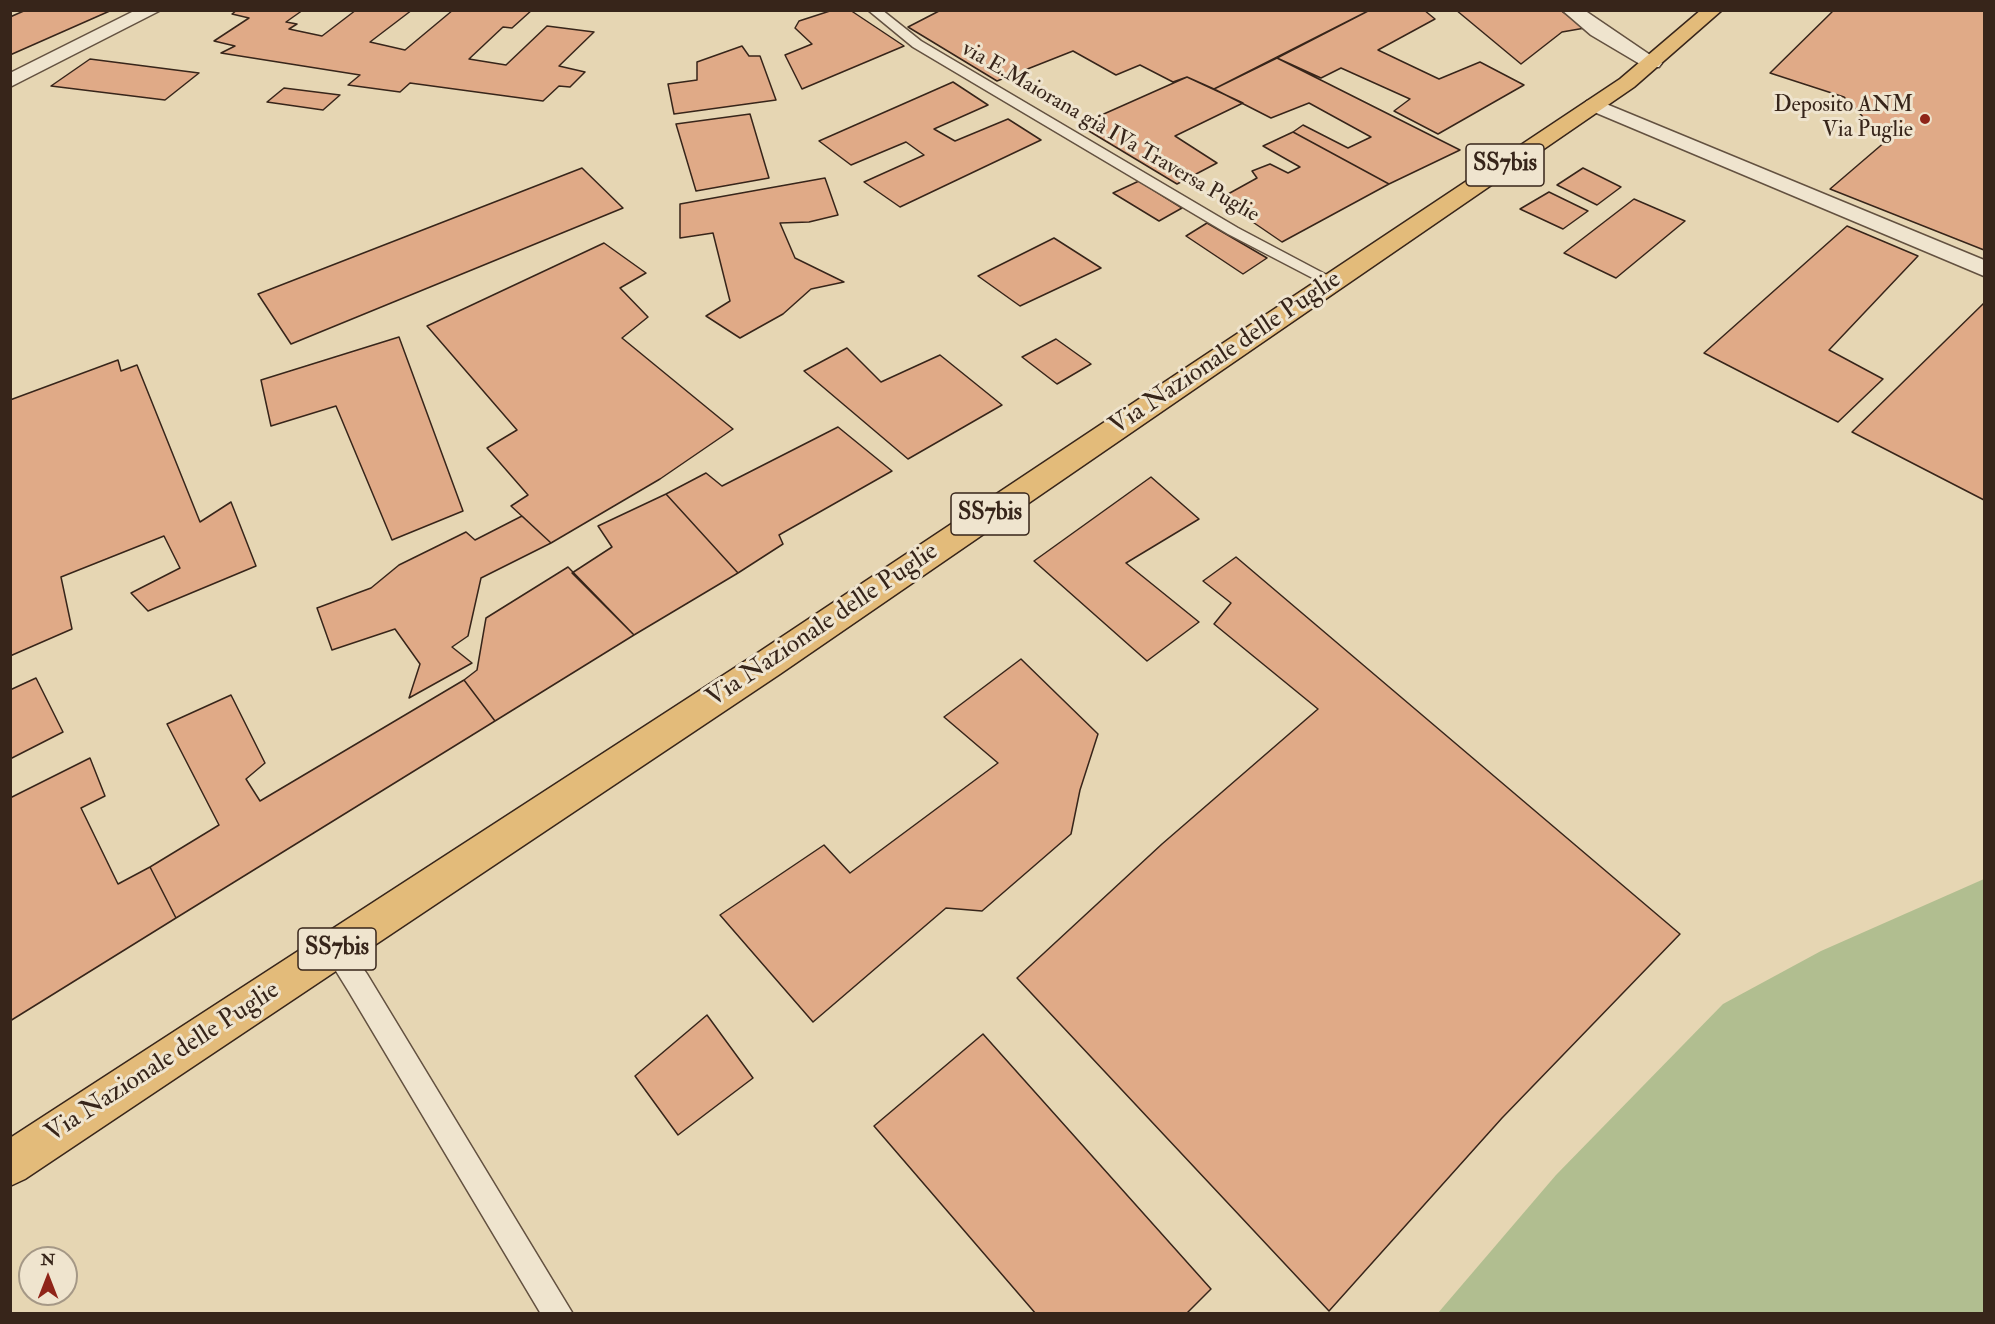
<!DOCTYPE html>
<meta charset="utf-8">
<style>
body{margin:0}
#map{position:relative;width:1995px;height:1324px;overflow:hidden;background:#e6d6b3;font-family:"IM FELL Double Pica",serif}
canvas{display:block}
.frame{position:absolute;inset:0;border:12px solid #37251a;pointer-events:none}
.north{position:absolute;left:18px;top:1246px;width:60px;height:60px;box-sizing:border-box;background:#efe4ce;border:2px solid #a59886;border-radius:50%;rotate:0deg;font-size:16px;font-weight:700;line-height:24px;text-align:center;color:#37251a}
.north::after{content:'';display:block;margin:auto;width:21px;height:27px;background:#8f2418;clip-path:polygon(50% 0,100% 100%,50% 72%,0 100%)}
</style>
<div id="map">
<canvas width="1995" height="1324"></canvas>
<div class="frame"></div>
<div class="north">N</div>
</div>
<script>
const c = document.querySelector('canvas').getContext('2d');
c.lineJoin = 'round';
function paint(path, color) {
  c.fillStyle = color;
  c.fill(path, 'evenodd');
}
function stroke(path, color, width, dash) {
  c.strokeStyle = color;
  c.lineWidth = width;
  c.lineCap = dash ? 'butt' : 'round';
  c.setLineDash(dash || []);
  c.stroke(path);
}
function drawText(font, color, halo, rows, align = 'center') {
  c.font = font + ' "IM FELL Double Pica",serif';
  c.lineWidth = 6;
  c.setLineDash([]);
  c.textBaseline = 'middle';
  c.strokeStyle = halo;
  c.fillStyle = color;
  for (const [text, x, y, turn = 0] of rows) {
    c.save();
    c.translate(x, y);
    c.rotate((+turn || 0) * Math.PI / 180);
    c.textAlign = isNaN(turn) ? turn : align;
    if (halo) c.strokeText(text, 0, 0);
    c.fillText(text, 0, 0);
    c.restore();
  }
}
paint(new Path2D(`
 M1984,879v434h-546l118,-138 167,-171 98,-53z`), '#b1be90');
const building = new Path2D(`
 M26,10h86l-102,45v-38z
 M237,10h66l-17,12 11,2 -8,5 33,7 34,-26h56l-42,32 35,8 48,-40h79l-20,18 -9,-1 -34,32 37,6 41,-39 47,6 -35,34 26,6 -15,15 -11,-1 -16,15 -133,-18 -10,9 -52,-7 12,-10 -139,-22 14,-7 -21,-5 35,-23 -17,-4z
 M833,10h17l54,36 -102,43 -17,-34 27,-11 -17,-16 4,-7z
 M941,10h429l-156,79 -27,-12 -14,5 -33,-17 -24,10 -43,-24 -76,30 -89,-54z
 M1370,10h54l11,9 -57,31 61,29 41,-17 44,23 -86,49 -44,-23 16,-12 -69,-31 -20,10 -44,-20z
 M1456,10h104l25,18 -23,4 -41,32z
 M1834,10h150v240l-154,-61 56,-48 -42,-44 -74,-24z
 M742,46l7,10h11l16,44 -102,14 -6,-30 29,-4v-18z
 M1277,58l183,92 -71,34 -96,-52 10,-7 45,23 23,-11 -62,-34 -38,15 -57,-29z
 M90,59l109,14 -34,27 -114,-14z
 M1187,77l56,26 -68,33 42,27 -40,21 -98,-59z
 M953,82l35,23 -54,24 21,12 53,-22 33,21 -141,67 -36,-25 60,-27 -18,-13 -55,23 -32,-24z
 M284,88l56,7 -17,15 -56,-8z
 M750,114l19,64 -73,13 -20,-67z
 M1293,132l96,52 -107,58 -63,-43 38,-21 -5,-7 18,-7 18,9 12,-6 -37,-21z
 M582,168l41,40 -332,136 -33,-50z
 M1583,168l38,19 -24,18 -40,-20z
 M825,178l13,37 -29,7 -29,1 15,35 49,24 -33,7 -28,25 -43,24 -34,-22 24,-15 -17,-68 -33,5v-34z
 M1139,181l43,27 -23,13 -46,-28z
 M1549,192l39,19 -25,18 -43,-20z
 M1634,199l51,22 -69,57 -52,-25z
 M1207,223l60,35 -24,16 -57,-38z
 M1847,226l71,30 -89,94 54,29 -45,43 -134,-69z
 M1054,238l47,30 -81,38 -42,-30z
 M604,243l42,30 -26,15 28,29 -26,21 111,91 -73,50 -109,64 -40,-37 17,-11 -41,-47 30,-18 -90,-104z
 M1984,303v197l-132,-68z
 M399,337l64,174 -71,29 -56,-134 -65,20 -10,-46z
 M1056,339l35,25 -34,20 -35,-27z
 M847,348l34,34 59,-27 62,50 -94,54 -104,-88z
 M118,360l3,11 16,-6 63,157 31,-20 25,64 -108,45 -17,-18 49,-25 -16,-32 -103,41 11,52 -62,27v-256z
 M838,427l54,44 -113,64 4,9 -45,29 -72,-79 40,-21 16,13z
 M1151,477l48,42 -73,44 73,59 -52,39 -113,-100z
 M666,494l72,79 -104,62 -62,-62 40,-26 -14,-21z
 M522,516l29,27 -70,35 -13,58 -16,11 20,16 -63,35 11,-34 -25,-35 -63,21 -15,-42 54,-20 28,-23 67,-33 9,8z
 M1236,557l444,377 -178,184 -173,193 -312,-333 145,-134 156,-135 -104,-85 17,-21 -28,-22z
 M568,567l66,68 -139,86 -31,-41 13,-10 9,-52z
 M1021,659l77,75 -18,56 -9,44 -89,77 -36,-3 -133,114 -93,-107 104,-70 26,28 148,-110 -54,-46z
 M36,678l27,54 -53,27v-69z
 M464,680l31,41 -319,197 -26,-51 69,-42 -52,-101 64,-29 34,68 -19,16 14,22z
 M90,758l15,38 -24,12 37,76 32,-17 26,51 -166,103v-223z
 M707,1015l46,63 -75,57 -43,-59z
 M983,1034l228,255 -25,25h-150l-162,-188z`);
paint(building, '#e0aa87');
stroke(building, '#37251a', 1.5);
const service = new Path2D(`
 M868,10h14l39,31 317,187 102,54 -2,3h-12l-98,-51 -315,-187z
 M335,938l9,3 23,33 206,340h-32l-192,-322 -26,-42 3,-9z`);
const minor = new Path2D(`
 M136,10h25l-151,77v-14z
 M1562,10h22l78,53 -3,4h-14l-54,-32z
 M1594,99l390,161v16l-397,-167 -4,-4 4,-4z`);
const primary = new Path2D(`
 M1701,10h21l-88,77 -854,587 -755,505 -15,7v-48l746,-484 864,-575z`);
stroke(service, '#635140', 3);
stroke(minor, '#635140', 3);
stroke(primary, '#37251a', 3);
paint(service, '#efe4ce');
paint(minor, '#efe4ce');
paint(primary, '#e3bb7a');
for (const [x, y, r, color] of [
 [1925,119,6,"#8f2418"]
]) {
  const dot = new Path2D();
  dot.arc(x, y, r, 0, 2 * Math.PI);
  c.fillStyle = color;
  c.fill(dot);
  stroke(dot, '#efe4ce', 2);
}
drawText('22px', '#37251a', '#efe4ce', [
 ["Deposito ANM",1913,106],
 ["Via Puglie",1913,131]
], 'right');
drawText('22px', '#37251a', '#efe4ce', [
 ["via E.Maiorana già IVa Traversa Puglie",1110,133,30]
]);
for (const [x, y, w] of [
 [1505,165,78],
 [990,514,78],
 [337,949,78]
]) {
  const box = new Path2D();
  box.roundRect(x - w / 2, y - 21, w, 42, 4.5);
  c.fillStyle = '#efe4ce';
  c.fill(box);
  stroke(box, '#37251a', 1.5);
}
drawText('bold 24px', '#37251a', null, [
 ["SS7bis",1505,165],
 ["SS7bis",990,514],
 ["SS7bis",337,949]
]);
drawText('26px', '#37251a', '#efe4ce', [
 ["Via Nazionale delle Puglie",1226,354,-34],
 ["Via Nazionale delle Puglie",823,626,-34],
 ["Via Nazionale delle Puglie",163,1063,-33]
]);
</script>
